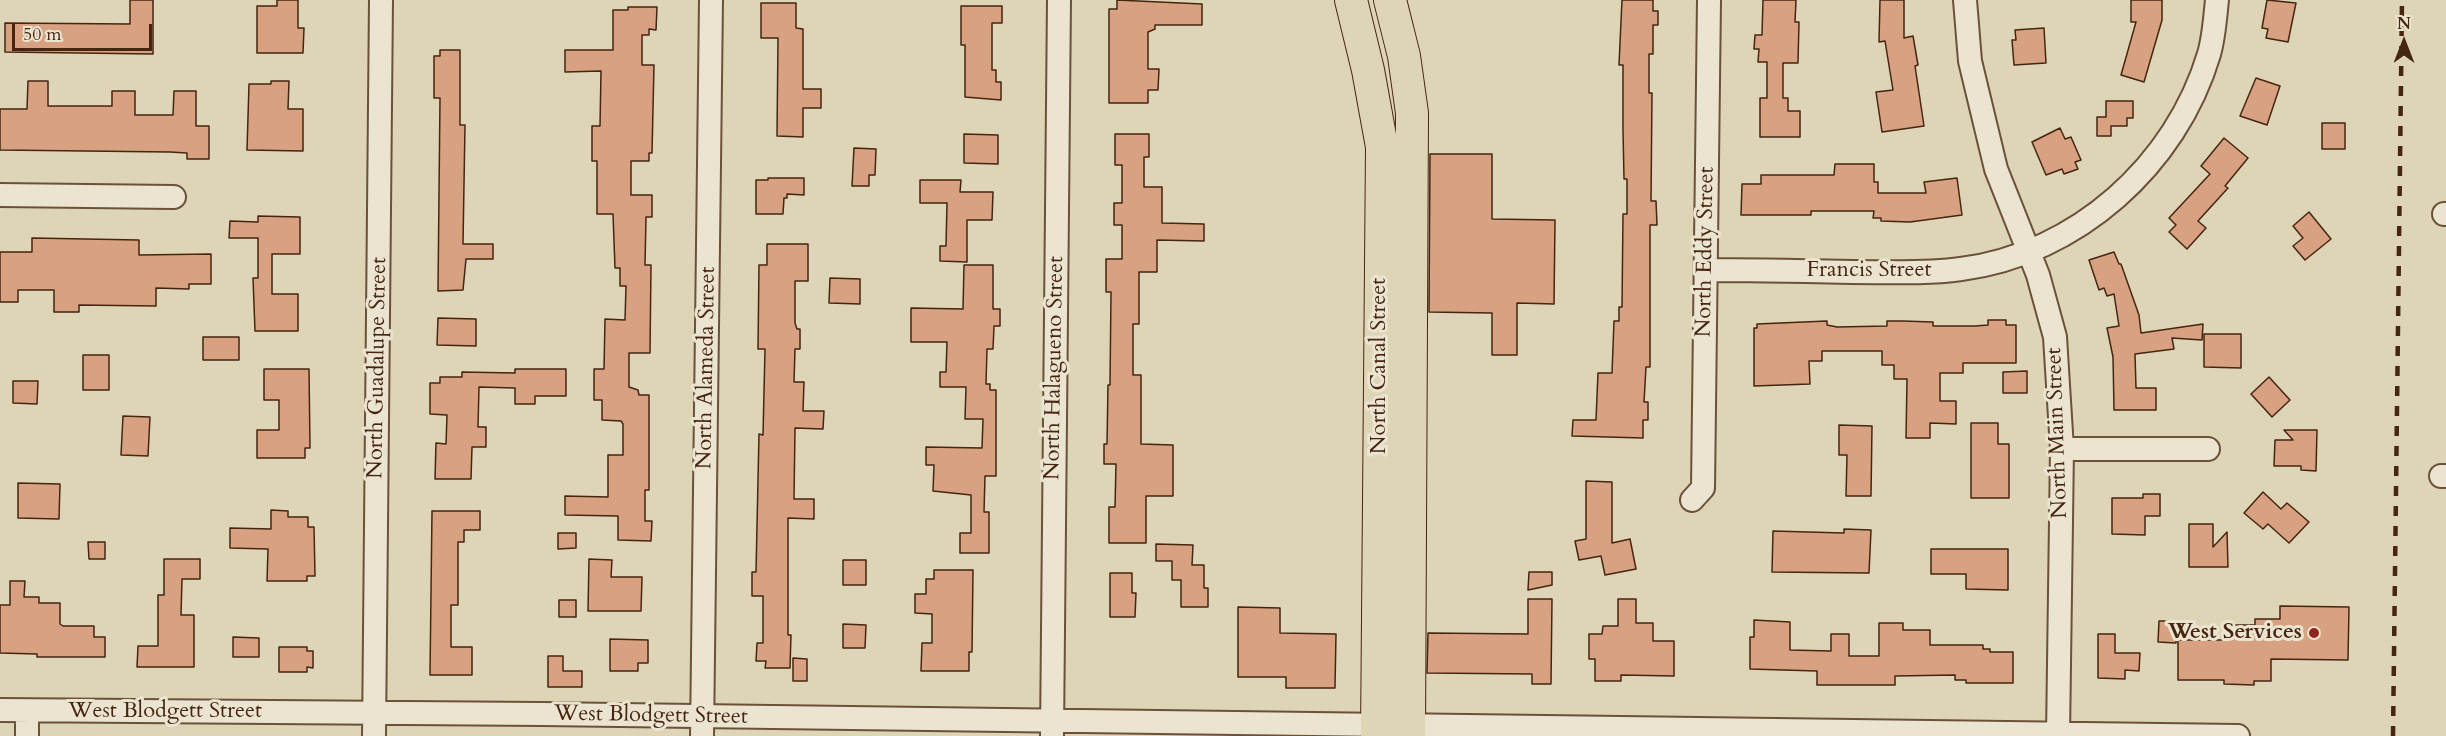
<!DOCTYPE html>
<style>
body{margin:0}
#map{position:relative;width:2446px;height:736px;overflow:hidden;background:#ded5b6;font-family:Cardo,serif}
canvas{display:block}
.north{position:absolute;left:2374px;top:12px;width:60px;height:60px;-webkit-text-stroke:4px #eae4d0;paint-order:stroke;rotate:0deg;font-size:16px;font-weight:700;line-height:24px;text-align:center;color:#462511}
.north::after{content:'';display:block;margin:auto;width:21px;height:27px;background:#462511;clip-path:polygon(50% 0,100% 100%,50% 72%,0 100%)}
.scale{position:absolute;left:12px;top:24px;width:140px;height:27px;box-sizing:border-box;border:3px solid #462511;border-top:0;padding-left:8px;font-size:18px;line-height:21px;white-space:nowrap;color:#462511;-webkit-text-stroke:4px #eae4d0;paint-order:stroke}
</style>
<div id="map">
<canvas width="2446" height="736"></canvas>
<div class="north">N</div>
<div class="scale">50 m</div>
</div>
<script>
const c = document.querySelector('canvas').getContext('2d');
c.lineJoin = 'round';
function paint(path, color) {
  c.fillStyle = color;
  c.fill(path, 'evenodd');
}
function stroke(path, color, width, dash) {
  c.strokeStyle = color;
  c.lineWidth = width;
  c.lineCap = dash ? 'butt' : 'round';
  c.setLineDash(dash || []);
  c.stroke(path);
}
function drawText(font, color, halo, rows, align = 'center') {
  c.font = font + ' Cardo,serif';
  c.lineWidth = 6;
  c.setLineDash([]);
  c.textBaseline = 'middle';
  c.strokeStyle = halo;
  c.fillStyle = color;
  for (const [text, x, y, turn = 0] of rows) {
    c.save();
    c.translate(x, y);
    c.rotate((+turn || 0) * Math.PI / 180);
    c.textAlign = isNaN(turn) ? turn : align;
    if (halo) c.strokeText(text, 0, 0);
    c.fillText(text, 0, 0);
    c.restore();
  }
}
const building = new Path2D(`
 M130,0h23v54l-148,-2v-29l125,1z
 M277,0h21v28h6l-1,25h-46v-47h20z
 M1117,0l85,4v21h-47v4l-7,3v37h11l-1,21h-10v13h-39v-94h8z
 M1622,0h31v11h5v14h-5v29h-4v39h3l-1,108h5l1,24h-7v142h-4l-2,35h4v18h-5v18l-71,-2 1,-16h23l2,-47h14l2,-52h5v-14h3l1,-93h4v-35h-3l-1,-48v-66h-4z
 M1763,0h33l-1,22h4l-1,41h-15v35h5v13h12v26h-40v-39h7v-36h-9l1,-13h-5l1,-14h7z
 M1880,0h24v38l9,-2 5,29 -3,1 9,60 -42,6 -6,-40 17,-2 -8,-49 -6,1z
 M2131,0h31v20l-18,62 -23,-7 15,-53h-5z
 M2267,0l29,3 -8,39 -22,-4 2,-9 -6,-1z
 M761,3h35v25l7,1v60h18v19h-18v29l-26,-1 1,-98h-17z
 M961,6h41v17h-10v47h4v12h5v18l-36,-3v-52h-4z
 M628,7h29l-1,23 -7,-1v6h-7v30h12l-2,88h-3v8h-18v34h21v22h-6l-1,48h6l-1,88h-21v34l9,3 1,5h10v95h-4v31h7l-1,20 -33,-1v-24l-53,-1v-19l43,1v-42h15v-31l-2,-3 -19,-1v-20h-8v-31h10l1,-50 20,1 1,-34h-6v-18h-5l-2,-54h-16v-53h-5v-35h8l1,-55 -36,1v-22h48v-40h15z
 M2044,28l2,35 -32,2 -2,-25h4l-1,-10z
 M440,50h20v75h5l-2,119h30v15h-27l-3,31 -25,1 2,-193h-6v-42h6z
 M2256,78l24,8 -13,39 -27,-9z
 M28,81h20v25h64v-15h23v24h38l1,-24h22v35h13v33h-22v-6l-17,-1 -170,-2v-41h27z
 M271,81h18l-1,28h15v42l-56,-1 2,-66h22z
 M2106,101h27v17h-6v8h-16v10h-14v-19h9z
 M2322,123h23v26h-23z
 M2060,128l5,11 6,-2 10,23 -6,2 3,7 -14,5 -2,-5 -16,6 -14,-33z
 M964,134l34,1v29l-34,-1z
 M1115,134h34v23h-5v30h18v36l42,1v17l-47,-1v32h-18v52h-6v51h8v69l32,1v51h-27v47h-37v-36h6l1,-43h-12v-20h3l1,-59h2l1,-93h-5v-33h16v-34h-8v-22h8v-38h-7z
 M2224,138l24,20 -23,28 3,2 -30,33 8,7 -19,21 -18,-17 7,-7 -7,-7 41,-44 -9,-8z
 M854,148l22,1 -1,26h-6v11h-17z
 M1430,154h62v65l63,1 -1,84 -37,-1v52h-25v-42l-63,-1z
 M1835,164h39v18h4v11h48l-2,-11 33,-4 5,37 -52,7 -29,-1v-3h-8l1,-7h-63v4h-70l1,-31h19v-9h73z
 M768,178h36v17l-17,-1v4h-3l-1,16h-27v-34h12z
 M920,180h41l-1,12h33l-1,28h-25v42l-27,-1v-15h6l1,-43h-27z
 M2309,212l22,27 -26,21 -12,-14 10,-8 -10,-12z
 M258,216l42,1v37h-28v40h26v37h-43l-2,-53h5v-40h-29l1,-17 28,1z
 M32,238l107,2v15l72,-1v30h-22v5l-33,-1v18l-77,-1v7h-25v-22h-36v12h-18v-50h32z
 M767,244h41v37h-13v42l2,6h3v20h-5l-1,33h10l-1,29h21l-1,18 -28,-1 -1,71h20v20l-26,-1v117h3l-1,33h-25l1,-7h-10l1,-18h6v-47h-11v-24h4l3,-138 4,1 2,-86h-7l1,-84h8z
 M2114,252l5,12h2l18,51 2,18 62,-9 -1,16 -30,-2 2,11 -39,5 1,34h20v22h-42l-1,-53 -6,-29 12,-2 -5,-32 -7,2 -3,-8 -5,2 -10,-30z
 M964,265h29v44h7v17h-6l-1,23h-6l-1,35h4v6h6v86h-11l-1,36h5v41h-29v-20h11v-38l-38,-4 1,-26h-8v-18l56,1 1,-29h-18l1,-32h-26v-15h6l1,-30h-36v-34l52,1z
 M830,278l30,1v25l-31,-1z
 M438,318l38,1v27l-39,-1z
 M1988,320h18v5h10v38h-53v10h-23v28h16v23l-26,-1v15h-24l1,-59h-13v-14h-12v-14h-60v10h-13l1,23 -56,2v-58h3v-4l70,-3v4l10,2 50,-1v-5h16l30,1v4h42l13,-1z
 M2204,334h37v34l-37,-1z
 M203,337h36v23h-36z
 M83,355h26v35h-26z
 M264,369h45l1,79h-5v10h-48v-28h22v-30h-15z
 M515,369h51v27h-31v8h-20v-16l-36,-1 -1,40h8v20h-14l-1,32h-36l1,-36 10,1 1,-29 -17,-1v-31h10v-6h22v-5l53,1z
 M2027,371v22h-24v-21z
 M2269,377l21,23 -18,17 -21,-23z
 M13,381h25l-1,23 -24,-1z
 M123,416l27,1 -2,39 -27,-1z
 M1971,423h27v21h11v54h-38z
 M1839,425l33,1 -1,70h-25l1,-41h-8z
 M2284,430h33l-1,41 -15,-1v-4h-27l1,-26h18z
 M1586,481l26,1v61l18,-4 6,30 -31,6 -4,-19 -22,4 -4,-19 11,-2z
 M18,483l42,1 -1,35 -41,-1z
 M2263,492l18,17 6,-6 22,19 -20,21 -21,-19 -5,5 -19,-16z
 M2143,494h17v22h-15v19l-33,-1v-36h31z
 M271,510l17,1v6h20v10h6l1,49h-8v5h-40l1,-32 -38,-1v-20l41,1z
 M432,511h48v19h-16v12h-6v63h-7v42h21v28h-42z
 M2189,524h24v23l14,-15 1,35h-39z
 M1844,529l27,1 -2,43 -97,-1 1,-41 71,2z
 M558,533h18v15l-18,1z
 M88,542h17v17h-16z
 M1156,544l37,1 -1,20h12v23h4v19h-27v-27h-9v-19h-16z
 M1931,549h77v41l-42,-1v-15h-35z
 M164,559h36v20h-18l-1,36h13v52h-57l1,-21h20v-51h6z
 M589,559l23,1 -1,17h31l-1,34h-53z
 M843,560h23v25h-23z
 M934,570h39l-1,82h-3v19h-48l1,-28h10v-29l-17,-1v-19h11v-15h8z
 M1529,572h23v13l-24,5z
 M1110,573h22v20h4l-1,24h-25z
 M10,581h15l-1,16h15v6h21v21l3,2h31v11h11v20h-68v-3l-37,-1v-48h10z
 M1528,599h24l-1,85h-19v-10l-105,-1 1,-40 100,1z
 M1618,599h18v24h17v18h21v35l-53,-1v6h-26v-22h-6v-25h13l1,-8h15z
 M559,600h17v17h-17z
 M2280,606l69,1 -1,53 -77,-1v22h-17v4l-30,-1v-4h-46v-40h47v-15h30v-6h25z
 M1238,607l42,1v25l56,1 -1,54h-49v-11h-48z
 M1754,620l36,2v28l41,1v-17h18v22h30v-33h24v7h27v15h53v4h7v3h23v31h-47v-3h-11v-5l-60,1v9h-78v-14l-67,-2v-32h4z
 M2159,621h18l-1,22 -18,-1z
 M843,624l23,1 -1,23h-22z
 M2098,634h17v19h25l-1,18 -14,-1v9l-27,-1z
 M233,637l26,1v19h-26z
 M610,639l38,1v23h-10v8h-28z
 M279,647h28v4h6v17l-6,-1v5h-28z
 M548,656h15v15h19v16h-34z
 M793,658l14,1v22h-14z`);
paint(building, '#d7a182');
stroke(building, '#462511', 1.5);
const minor = new Path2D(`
 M1965,0l5,61 26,108 42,106 17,62 7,112 -4,287
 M0,195l174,2
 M2444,214h2
 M1706,270c48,0 97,1 146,2 36,0 73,2 109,-3 116,-15 215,-104 248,-215 5,-17 6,-36 8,-54
 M2062,449h146
 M2441,476h5
 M1692,500l11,-12 6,-488
 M0,710l542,4 1696,22
 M1052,735l7,-735
 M27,736v-25
 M374,736l7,-736
 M702,736l9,-736`);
const highway = new Path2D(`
 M1351,0l17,70 14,77 -5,589
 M1390,0l14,56 8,57 -3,623`);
stroke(minor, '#6c513a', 26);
stroke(highway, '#462511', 34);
stroke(minor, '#eae4d0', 22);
stroke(highway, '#ded5b6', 32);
stroke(new Path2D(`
 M2393,736l9,-736`), '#462511', 4.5, [10, 10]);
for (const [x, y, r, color] of [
 [2314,633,6,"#8f2418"]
]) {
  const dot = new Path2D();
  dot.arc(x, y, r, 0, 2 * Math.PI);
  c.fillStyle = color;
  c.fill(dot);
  stroke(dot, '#eae4d0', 2);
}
drawText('22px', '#462511', '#eae4d0', [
 ["North Eddy Street",1706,252,-89],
 ["Francis Street",1869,271],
 ["North Canal Street",1380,366,-90],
 ["North Guadalupe Street",378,368,-89],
 ["North Alameda Street",707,368,-89],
 ["North Halagueno Street",1055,368,-89],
 ["North Main Street",2058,433,-92],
 ["West Blodgett Street",165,712],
 ["West Blodgett Street",651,716,1]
]);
drawText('bold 22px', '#462511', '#eae4d0', [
 ["West Services",2302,633]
], 'right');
</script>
